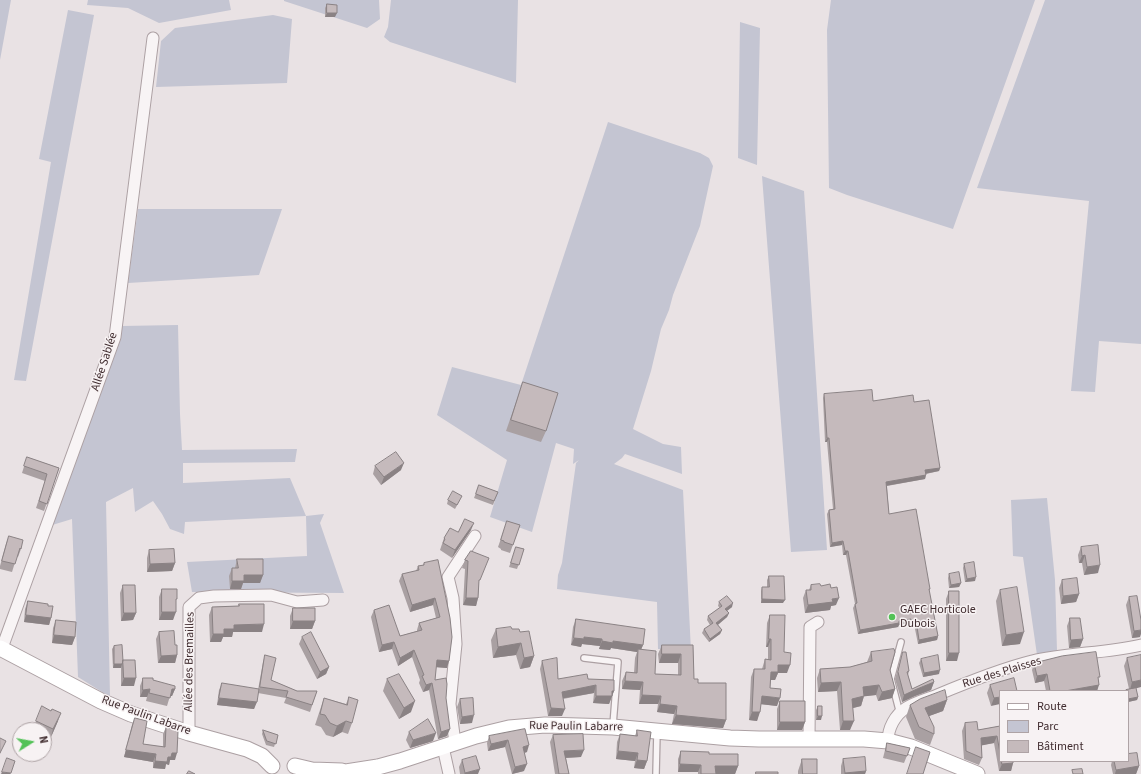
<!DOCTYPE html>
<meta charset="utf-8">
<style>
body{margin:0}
#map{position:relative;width:1141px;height:774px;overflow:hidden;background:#e9e2e4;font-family:"Source Sans 3",sans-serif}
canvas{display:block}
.legend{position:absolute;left:999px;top:690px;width:130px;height:72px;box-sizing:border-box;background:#f7f2f3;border:1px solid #aea3a5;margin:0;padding:5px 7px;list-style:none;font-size:12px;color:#402c2f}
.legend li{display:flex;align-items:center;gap:8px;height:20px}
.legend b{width:20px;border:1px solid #aea3a5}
.north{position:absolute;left:12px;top:722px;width:40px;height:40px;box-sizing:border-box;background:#f7f2f3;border:1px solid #aea3a5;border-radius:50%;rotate:79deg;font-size:11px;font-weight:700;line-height:16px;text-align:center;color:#402c2f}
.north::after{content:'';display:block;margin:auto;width:14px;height:18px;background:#53c257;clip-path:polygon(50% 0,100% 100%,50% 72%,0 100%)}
</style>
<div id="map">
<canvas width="1141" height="774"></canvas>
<ul class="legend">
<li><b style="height:5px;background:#fff"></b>Route</li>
<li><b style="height:11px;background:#c4c5d2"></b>Parc</li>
<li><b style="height:11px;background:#c5babc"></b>Bâtiment</li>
</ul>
<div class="north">N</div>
</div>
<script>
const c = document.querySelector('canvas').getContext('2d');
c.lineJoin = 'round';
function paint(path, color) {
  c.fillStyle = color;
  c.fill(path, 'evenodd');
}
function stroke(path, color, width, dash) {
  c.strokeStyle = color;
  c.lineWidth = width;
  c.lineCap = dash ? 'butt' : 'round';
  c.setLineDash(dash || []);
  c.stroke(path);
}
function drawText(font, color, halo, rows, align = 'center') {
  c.font = font + ' "Source Sans 3",sans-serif';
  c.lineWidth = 3;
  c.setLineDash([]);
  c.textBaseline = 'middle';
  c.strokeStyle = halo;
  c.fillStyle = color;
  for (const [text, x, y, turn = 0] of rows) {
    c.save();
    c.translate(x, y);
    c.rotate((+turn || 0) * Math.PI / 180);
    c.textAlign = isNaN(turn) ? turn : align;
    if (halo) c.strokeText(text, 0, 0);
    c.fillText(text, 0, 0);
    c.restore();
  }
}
paint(new Path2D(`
 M0,0h11l-11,60z
 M88,0h141l2,10 -72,13 -31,-15 -41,-3z
 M284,0h95l1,19 -13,9 -83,-27z
 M391,0h127l-2,83 -126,-41 -6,-5 4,-10z
 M831,0h204l-82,229 -106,-34 -18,-7 -2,-158z
 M1045,0h96v344l-42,-3 -4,51 -24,-1 18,-190 -112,-13z
 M68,10l26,5 -68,366 -12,-1 37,-218 -12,-3z
 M273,15l19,4 -5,64 -131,4 5,-46 14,-13z
 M740,22l20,6 -3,137 -19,-7z
 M608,122l92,31 9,5 4,8 -13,60 -27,69 -4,15 -8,19 -10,42 -18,58 30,15 18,3 1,27 -57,-20 -3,4 -8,6 69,26 8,161 -33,-2 -1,-47 -100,-13 1,-14 4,-12 14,-100 3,-3 -6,4 1,-15 -18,-6 -24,89 -42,-15 17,-57 -70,-45 15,-48 69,18z
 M762,176l42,15 23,359 -36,2z
 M138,209h144l-23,66 -131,8z
 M178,325l2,89 2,36 115,-1 -2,13 -112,1v20l107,-5 16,38 18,-2 -4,9 24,70 -152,-1 -5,-30 120,-6 -1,-40 -121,6 -1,12 -14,-5 -8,-15 -9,-13 -18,11 -2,-24 -27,14 4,195 -32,-20 -6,-158 -23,7 16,-53 57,-147z
 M1047,498l8,82 2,71 -20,4 -14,-98 -10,-1 -2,-56z`), '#c4c5d2');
const lane = new Path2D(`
 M584,658l34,4 -5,63
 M900,714l-9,-35 10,-37
 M656,774l1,-42`);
const street = new Path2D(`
 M2,648l113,-311 38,-299
 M189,733v-126l10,-9 15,-2 57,-1 26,7 26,-2
 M809,740l1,-113 8,-5
 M888,741c0,-13 7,-26 18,-33 9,-6 21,-9 31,-13 31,-13 63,-26 95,-34 36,-8 73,-8 109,-16
 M455,743l-5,-39 6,-60 -3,-46 -5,-21 27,-41
 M443,747l6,27`);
const secondary = new Path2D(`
 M0,648l101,53 30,13 58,19 58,16 15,7 10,10
 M295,766l17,4 30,1
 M333,774l45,-7 22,-6 76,-25 33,-8 36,-3 68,2 117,11 29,1h105l24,2 23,6 66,27`);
stroke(lane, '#aca0a3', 8);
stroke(street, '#aca0a3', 13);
stroke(secondary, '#aca0a3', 17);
stroke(lane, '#f8f4f5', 5.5);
stroke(street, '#f8f4f5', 11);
stroke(secondary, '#fff', 15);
paint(new Path2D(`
 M327,4l8,13h-10v-9z
 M523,382l23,49 -5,11 -35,-11z
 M824,394l49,7 41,1 26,66 -1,3 -13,3 -1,5 -38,7 2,28 41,75 -1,2 9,45 -1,4 -19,4 -4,-20 -4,1v-2l-11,2 -1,2 -40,7 -5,-26 2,-4 -9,-49h-3l-1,-10 -12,2 -3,-33 2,-4 4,-1 -6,-67h-2l-2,-44z
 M27,457l32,11 -15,43 -8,-3 9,-27 -23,-8z
 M375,466l26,4 -20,15 -8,-11z
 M479,485l19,7 -5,13 -19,-7z
 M448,500h12l-5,9 -8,-5z
 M507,521l13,4 -10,28 -9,-3v-1l-3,-2z
 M471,530l-19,28 -12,-8 4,-12 14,-6z
 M9,536l12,13 -3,8 -1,-1 -5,16 -12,-3v-3l6,-22z
 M516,547l8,2 -7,20 -8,-2z
 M1081,547l17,26 -14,2 -2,-12h-3l-1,-8z
 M149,550l26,13 -3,8 -25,1v-14z
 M471,551l8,32 -1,15 -2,8 -13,-1 2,-36 -3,-1 3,-8z
 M237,559l26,16 -3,8h-17l-2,6h-11l-1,-13 3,-8h3z
 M438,560l9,108 -11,-1 -1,13 11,18 1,38 -9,3 -9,-49 -6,2 -4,-9 1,-3 -8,-23 -14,9 -6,-17 -13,3 -8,-35 3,-7 26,26 17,-5v-1l2,-7 17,-5 -3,-13 -23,7 -11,-31 3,-7 14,-3 2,-5 5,-1 1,-2z
 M964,564l11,17 -10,1 -2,-14z
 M949,574l12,9 -2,4 -10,1 -1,-10z
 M769,576l14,27h-22v-12l1,-4h5v-7z
 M1062,580l17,14 -3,8 -15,2 -2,-16z
 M123,585l13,28 -3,7 -12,1 -1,-28z
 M811,585l10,1 10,2 5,17 -5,1 -1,4 -25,3 -2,-15 3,-8h3z
 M162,589l14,14 -3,17h-14v-23z
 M1000,590l20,54 -18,2 -6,-45z
 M949,591l8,70h-11v-62z
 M1129,597l11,40 -8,1 -6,-33z
 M28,601l20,5 3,12 -2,7 -25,-3 1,-13z
 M719,602l13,5 -5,4 2,2 -2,4 -9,8 4,5 -2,4 -11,8 -7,-9 2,-4 6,-4 -3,-5 1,-4 12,-8 -2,-2z
 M239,604l23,28h-29l-1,5h-9l-2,5h-11l-1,-27 3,-8 26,-1z
 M293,608l22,13 -3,8h-22v-13z
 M770,615l14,37 3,21h-9l-3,7h-4l-1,8 7,18 -16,-2 -4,17 -8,-1 2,-43 3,-8h8l3,-10h3v-12h-2l1,-24z
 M1070,618l13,21 -3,8 -11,1 -2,-22z
 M576,619l67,26 -2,5 14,24 23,1v-12h-19l-1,-9 4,-9h31l1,34 32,41 -3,8 -51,-4 2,-10 -17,-2 1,-8h-19l1,-14 -18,-1v-8l4,-9 8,1 1,-15 2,-6 -26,-4 -1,2 -11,-1 1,-3 -18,-2 -1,3 -10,-2 2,-18z
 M56,620l19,17 -3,8 -20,-2 1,-15z
 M496,629h16l8,3 14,24 -4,11 -10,2 -4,-14 -23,3 -2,-18z
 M159,632l16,13 2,10 -2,8h-17l-2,-24z
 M302,637l27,30 -3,7 -9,5 -18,-35z
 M114,646l9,15 11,25h-13v-18h-8l-1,-19z
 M871,652l19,18 5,19 -3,9 -14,3 -2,-6 -12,1 -3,10 -8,2 -3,22h-10l-3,-39 -19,1 -1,-14 3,-9 30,-2 17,-5z
 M903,652l6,19 -1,4 4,14 22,-7 -3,8 -16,6 -13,6 -7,-23z
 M265,655l6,25 26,11h20l-7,21 -26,-9 2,-5 -28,-5 -4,16 -37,-4 2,-15 3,-7 36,7 5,-28z
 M1127,658l9,30 2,9 -1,3 -9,2v-11h-2v-1l3,-1 -5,-23z
 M921,659l18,15 -16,3 -4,-14z
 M542,661l16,18h30l26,12 -5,13 -16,-1 1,-10 -31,6 -1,17h-14l-8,-47z
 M1034,663l65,18 -2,10h-51l-2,-10 -9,2 -3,-13z
 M143,678l10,2 22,9 -3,7h-2l-3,10 -21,-5 1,-4h-7v-11z
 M1014,678l-23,28 -4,-13 3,-8z
 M387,679l24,33 -12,7 -16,-28z
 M349,697l3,26 -4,11 -6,-2 -9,5 -7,-2 -5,-8 -6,-2 9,-27 22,6z
 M460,699l12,24 -12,1 -3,-17z
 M947,700l-4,11 -14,5 5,18 -4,11 -15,-6 -9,-22 4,-12z
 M780,701l25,21 -3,8h-25v-21z
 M818,706l3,14h-5v-10z
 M135,718l8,26 20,3v-13l3,-7 9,33h-5l-1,5 -3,-1 -1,5 -12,-1v-6l-29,-5 8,-32z
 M36,721h22l-7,16 -7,-3v-4h-8l-3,-1z
 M965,723l13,7 22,-4v35h13v2l-2,8h-12l-5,-28 -12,2v13l-3,7 -15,-6 -2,-28z
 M525,729l2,23 -3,1v18l-12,3 -7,-27 -17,4 -1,-8 2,-7z
 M263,730l15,5 -4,12 -8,-2 -4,-11z
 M637,730l10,31 -3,8 -10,-1 1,-7 -19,-2 1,-17 3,-8 15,2z
 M409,732l24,9 -23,7 -4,-8z
 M553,735l28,22 -15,1 3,16h-14l-5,-32z
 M887,743l23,5 -6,15 -21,-5 2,-8z
 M681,751l28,3 29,12 -3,8h-37v-2h-20v-13z
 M802,759l15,15h-19v-3z
 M843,759l23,12 -1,3h-24v-8z
 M462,760l16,14h-18l-1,-7z
 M1112,761h16l11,5 -3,8h-23l-2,-9z`), '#a9a0a2');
paint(new Path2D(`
 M327,13h10l-2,4h-10z
 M827,438h2l-2,4h-2z
 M404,463l-3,7 -20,15 3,-8z
 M940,468l-1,3 -15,3 1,-4z
 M926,475l-1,4 -40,7 1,-4z
 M474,523l-3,7 -19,28 3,-8z
 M843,541l-1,4 -12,2 2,-4z
 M845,551h3l-2,4h-3z
 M1085,555l-3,8h-3l3,-7z
 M175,563l-3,8 -25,1 3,-8z
 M1100,565l-2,8 -14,2 3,-8z
 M244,575h19l-3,8h-17l-2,6h-11l2,-8z
 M976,577l-1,4 -10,1 2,-3z
 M961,583l-2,4 -10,1 2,-3z
 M1079,594l-3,8 -15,2 2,-8z
 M435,598l-2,7 -23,7 2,-7z
 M466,598h12l-2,8 -13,-1z
 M839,598l-3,7 -5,1 -1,4 -25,3 3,-8 24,-6z
 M762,599l23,1 -2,3h-22z
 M733,603l-1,4 -8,6 1,-4z
 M162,612h14l-3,8h-14z
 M124,613h12l-3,7 -12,1z
 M729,613l-2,4 -12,10 1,-4z
 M26,615l25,3 -2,7 -25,-3z
 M911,619l-1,4 -11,2 -1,2 -40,7 2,-4z
 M916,620l-2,4 -4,1 2,-4z
 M293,621h22l-3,8h-22z
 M264,624l-2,8h-29l-1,5h-9l-2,5h-11l3,-8 21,-9z
 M722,630l-2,4 -11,8 1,-3z
 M1141,630v4l-1,3 -8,1 2,-7z
 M1024,632l-4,12 -18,2 4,-11z
 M54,635l21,2 -3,8 -20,-2z
 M938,636l-1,4 -19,4 1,-4z
 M584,637l18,2 -2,7 -18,-2 -1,3 -10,-2 3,-7z
 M769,639h2l-3,8h-2z
 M1083,639l-3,8 -11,1 2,-8z
 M602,641h11l30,4 -3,7 -2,-3 -1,3 -26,-4 -1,2 -11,-1z
 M394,642l-2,7 -13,3 3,-7z
 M521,643l-5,12 -23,3 5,-11z
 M414,650l-2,7 -14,9 2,-8z
 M949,653h10l-2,8h-11z
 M662,654h19l-3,9h-19z
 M177,655l-2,8h-17l3,-7z
 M534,656l-4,11 -10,2 4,-11z
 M437,660l12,1 -2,7 -13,-1z
 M114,664h8l-1,4h-8z
 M778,665h12l-3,8h-9l-3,7h-7l3,-8z
 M329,667l-3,7 -9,5 3,-7z
 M940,670l-1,4 -16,3 1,-4z
 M1047,674l-3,7 -9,2 2,-7z
 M124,678h12l-2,8h-13z
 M1141,680v7l-11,3 2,-8z
 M625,681l18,1 -3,8 -18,-1z
 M841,682l-4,9 -19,1 3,-9z
 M934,682l-3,8 -16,6 -13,6 2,-7 13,-6z
 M432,683l-3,7 -6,2 3,-7z
 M596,685l-2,8 -35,6 3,-7z
 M879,685l-3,10 -17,2 4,-10z
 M1099,685l-2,6h-32z
 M150,689l-3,8h-7l3,-7z
 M172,689h3l-3,7h-3z
 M895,689l-3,9 -14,3 4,-9z
 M612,691h2l-5,13 -16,-1 3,-7z
 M642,695l19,1 -3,8h-19z
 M762,696l18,2 -3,8 -18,-2z
 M864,696l-3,10 -12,3 3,-10z
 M1000,697v7l-9,2 3,-8z
 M1138,697l-1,3 -9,2v-3z
 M219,698l38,4 -3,7 -37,-4z
 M947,700l-4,11 -22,8 4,-11z
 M415,701l-4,11 -12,7 5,-11z
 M660,704l17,2 -3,8 -17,-2z
 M551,708l14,1 -3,7h-14z
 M752,712h8l-3,9 -8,-1z
 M61,713l-3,8 -7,16 2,-8z
 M474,715l-2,8 -12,1 2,-7z
 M676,715l50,5 -3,8 -51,-4z
 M818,716h4l-1,4h-5z
 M346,721l-4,11 -9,5 4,-11z
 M843,721h11l-4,9h-10z
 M780,722h25l-3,8h-25z
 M450,729l-3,7 -9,3 3,-7z
 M436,733l-3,8 -23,7 3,-8z
 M997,736l-3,7 -15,3 2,-8z
 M508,740l-3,7 -17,4 3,-7z
 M529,745l-2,7 -7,2 3,-7z
 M126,750l30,4 -3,8 -29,-5z
 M584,750l-3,7 -19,1 2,-7z
 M618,751l20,2 -3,8 -19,-2z
 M172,753h5l-2,7h-5l-1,5 -3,-1 -1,5 -12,-1 2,-7 13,-4z
 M637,760l10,1 -3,8 -10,-1z
 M1013,763l-2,8h-12l3,-7z
 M527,764l-3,7 -12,3 3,-7z
 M680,764l21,1 -3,7h-20z
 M715,766h23l-3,8h-22z
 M1139,766l-3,8h-21l1,-4z
 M480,769l-2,5h-14l1,-1z
 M866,771l-1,3h-21l1,-1z
 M2,772l9,1 -1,1h-9z`), '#8a8284');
const building = new Path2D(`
 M327,4l10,1v8h-10z
 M523,382l35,11 -12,38 -35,-11z
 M872,390l1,11 40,-6 1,7 15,-2 11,68 -15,2 1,5 -40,7 3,32 27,-5 14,80h-1l9,47 -19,4 -3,-20 -4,1 -1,-2 -12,2v2l-39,7 -5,-26 2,-1 -9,-52h-3l-2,-10 -11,2 -3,-33 6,-1 -6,-71h-2l-3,-44z
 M396,452l8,11 -20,14 -9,-11z
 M27,457l32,11 -12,36 -8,-3 8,-27 -23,-8z
 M479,485l19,7 -4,9 -18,-7z
 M453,491l9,5 -5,9 -9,-5z
 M465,519l9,4 -19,27 -12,-7 2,-4 -1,-1 6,-10 8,4z
 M507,521l13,4 -7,20 -9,-3v-1l-3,-1z
 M9,536l14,4 -2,9 -1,-1 -5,16 -13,-3z
 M1098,545l2,20 -13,2 -2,-12 -3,1 -1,-9z
 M516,547l8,2 -5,16 -8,-2z
 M174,549l1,14 -25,1 -1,-14z
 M471,551l18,7 -9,22h-1l-1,18h-12l2,-37 -3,-1z
 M237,559h26v16h-19v6h-12v-13h6z
 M438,560l12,58 2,19 -3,24 -12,-1 -2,20 11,-2 1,6 -1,14 4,31 -9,3 -9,-49 -6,2 -4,-9 2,-1 -10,-25 -14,8 -6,-16 -12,3 -8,-35 15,-5 11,31 22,-6 -3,-7 21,-6 -5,-19 -23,7 -10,-31 17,-4 -1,-4 6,-1v-2z
 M974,562l2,15 -9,2 -3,-15z
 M959,572l2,11 -10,2 -2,-11z
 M769,576h15l1,24 -23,-1v-12h7z
 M1077,578l2,16 -16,2 -1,-16z
 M820,584l1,2 9,-2 1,4 6,-1 2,11 -7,1 1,3 -25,3 -2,-15h5v-5z
 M123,585h12l1,28h-12z
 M1017,587l7,45 -18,3 -6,-45z
 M162,589h15v10h-1v13h-14z
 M949,591h10v62h-10z
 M727,596l6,7 -8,6 4,4 -13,10 6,7 -12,9 -6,-10 9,-6 -5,-7 14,-10 -3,-4z
 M1137,596l4,24v10l-7,1 -5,-34z
 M28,601l20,3v2h5l-2,12 -25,-3z
 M239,604h25v20l-30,1v4h-10v5h-11l-1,-27 27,-1z
 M293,608h22v13h-22z
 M770,615h15l-1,37 7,1 -1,12h-12v7h-7l-1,16 11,1 -1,9 -18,-2 -2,16h-8l2,-43h11v-10l6,1v-21h-2z
 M1070,618h10l3,21 -12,1z
 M576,619l69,10 -2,16 -30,-4v2l-11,-2v-2l-18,-2v2l-10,-1z
 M56,620l20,2 -1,15 -21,-2z
 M511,627l1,2h7l1,3 9,-1 5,25 -10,2 -3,-15 -23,4 -2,-18z
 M174,631l1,14h2v10l-16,1 -2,-24z
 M311,632l18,35 -9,5 -18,-35z
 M122,645l1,16 -1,3h-8v-18z
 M662,645h31l1,34h4v4h28v37l-50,-5 1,-9 -17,-2 1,-8 -19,-1 1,-13 -18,-1 1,-9 11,1 1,-24 18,2 -1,23 26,1v-21h-19z
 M894,649l1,3 -5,18 5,19 -13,3 -3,-7 -16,2 1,9 -12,3 2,22h-11l-2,-39 -20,1 -1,-14 30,-2 22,-6 -1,-9z
 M903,652h3l3,19 -2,1 5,17 21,-10 1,3 -17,7 -13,6 -6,-23z
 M1096,652l4,25h-2l1,8 -34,6h-15l-3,-17 -10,2 -3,-13 28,-7z
 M265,655l11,3 -5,22 26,11h20l-5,14 -26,-8 2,-6 -28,-4z
 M938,655l2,15 -16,3 -3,-14z
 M1141,655v25l-9,2 -5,-24z
 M557,658l1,21 29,-5 1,5 26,1v11h-2v5h-16v-11l-34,7 3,17 -14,-1 -9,-47z
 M123,660h12l1,18h-12z
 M399,674l16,27 -11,7 -17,-29z
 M143,678h10v2l22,6v3h-3l-2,9 -21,-5 1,-4 -7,1z
 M1014,678l3,13h-17v6l-6,1 -4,-13z
 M222,683l37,6 -2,13 -38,-4z
 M1136,688l2,9 -10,2v-8h-2v-1z
 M945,690l2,10 -22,8 9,19v7l-15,-7 -9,-22 10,-6z
 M349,697l9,3 -6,23 -6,-2 -9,5 -7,-3 -5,-8 -5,-1 4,-16 23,7z
 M473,698l1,17 -12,2 -2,-18z
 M780,701h25v21h-25z
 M42,706l9,5 1,-2 9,4 -8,16 -17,-8z
 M818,706h4v10h-4z
 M135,718l12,3 -4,23 22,3 1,-20 12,4 -1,22h-5l-1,4h-3l-1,5 -12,-1 1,-7 -30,-4z
 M428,719l8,14 -23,7 -4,-8z
 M977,722l1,8 22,-4v27l-3,-17 -16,2 1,20 -16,-7 -1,-28z
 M525,729l4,16 -6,2 4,17 -12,3 -7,-27 -17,4 -2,-8z
 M263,730l15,5 -2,9 -9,-3z
 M637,730l14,2 -4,29 -10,-1 1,-7 -20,-2 2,-17 17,2z
 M583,734l1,16 -20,1 5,23h-10l-6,-39z
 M0,738l6,3 -6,12z
 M887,743l23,5 -3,8 -21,-5z
 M916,747l14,5 -7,22h-16z
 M681,751l28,1v2h29v12h-23l1,8h-15v-9l-21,-1z
 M1137,753l2,13 -23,4 -2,-9h14v-7z
 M476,756l4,13 -15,4 -3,-13z
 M865,757l1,14 -21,2 -2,-14z
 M7,758l8,3 -4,12 -9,-1z
 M802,759h15v15h-14z
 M1002,761h11v2l-11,1z
 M1082,769l1,5h-10l-1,-4z
 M189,771l6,3h-8z
 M756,772h22v2h-22z`);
paint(building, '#c5babc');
stroke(building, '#8a8284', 1);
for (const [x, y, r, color] of [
 [892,617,4,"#53c257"]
]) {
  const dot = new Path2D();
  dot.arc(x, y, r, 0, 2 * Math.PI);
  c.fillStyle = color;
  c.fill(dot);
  stroke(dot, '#f7f2f3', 1.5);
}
drawText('12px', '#402c2f', '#f7f2f3', [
 ["Allée Sablée",105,362,-72],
 ["Allée des Bremailles",190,662,-89],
 ["Rue des Plaisses",1002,673,-17],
 ["Rue Paulin Labarre",146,716,20],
 ["Rue Paulin Labarre",576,727,1]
]);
drawText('12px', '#402c2f', '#f7f2f3', [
 ["GAEC Horticole",900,610],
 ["Dubois",900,624]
], 'left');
</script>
